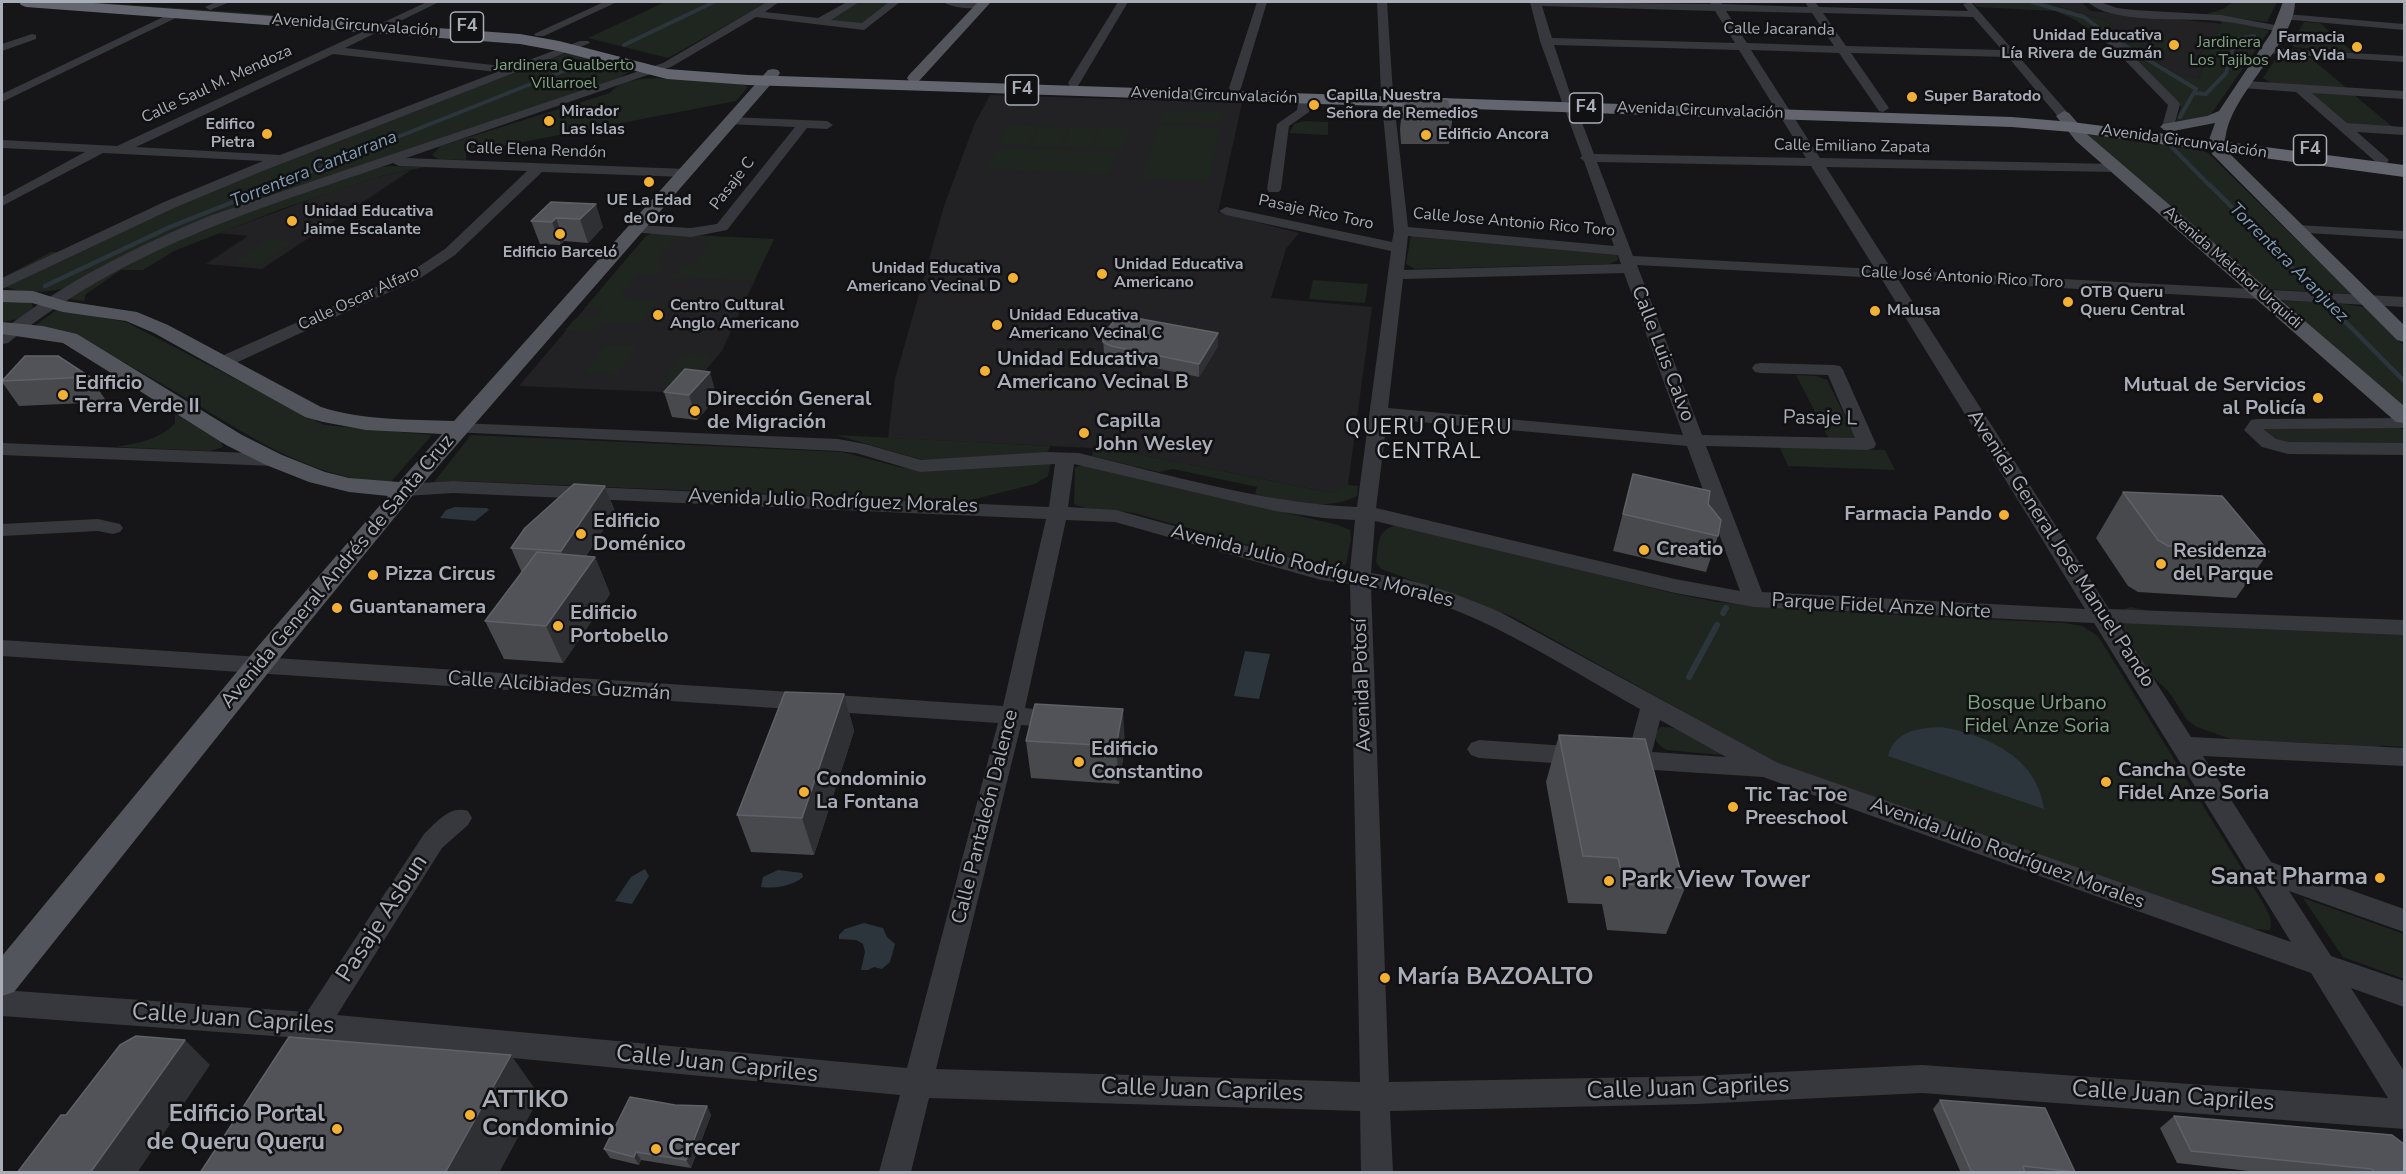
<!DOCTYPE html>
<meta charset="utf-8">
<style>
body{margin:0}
#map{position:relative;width:2406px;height:1174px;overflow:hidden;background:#161618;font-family:"Nunito Sans",sans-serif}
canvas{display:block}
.frame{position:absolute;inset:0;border:3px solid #a8adb8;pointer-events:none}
</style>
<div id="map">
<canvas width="2406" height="1174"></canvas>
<div class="frame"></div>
</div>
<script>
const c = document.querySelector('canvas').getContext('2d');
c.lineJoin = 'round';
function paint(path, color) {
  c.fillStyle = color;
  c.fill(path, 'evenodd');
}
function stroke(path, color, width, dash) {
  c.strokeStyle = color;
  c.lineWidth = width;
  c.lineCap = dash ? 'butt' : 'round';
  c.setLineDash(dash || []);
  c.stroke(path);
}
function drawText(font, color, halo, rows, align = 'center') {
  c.font = font + ' "Nunito Sans",sans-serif';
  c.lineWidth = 5;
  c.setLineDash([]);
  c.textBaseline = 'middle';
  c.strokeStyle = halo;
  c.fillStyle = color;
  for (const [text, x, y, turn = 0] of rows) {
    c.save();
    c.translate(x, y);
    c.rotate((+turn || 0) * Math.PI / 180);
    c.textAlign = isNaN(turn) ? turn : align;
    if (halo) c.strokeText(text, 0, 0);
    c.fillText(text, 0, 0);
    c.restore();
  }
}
paint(new Path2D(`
 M2044,2h37l10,9 133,13 -27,33 8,2 -6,20h-12l-9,-3 -33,-22 3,-1 -44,-33z
 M990,95l252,8 -24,109 81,21 -13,16 -15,49 101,9 -24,178 -16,8 -219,-44 -225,-11 7,-59 49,-173 30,-81z
 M411,170l-149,99 -56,-5 42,-28 -29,-3 109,-40 49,-16z
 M646,236l128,3 -52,112 -36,42 -167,-7z`), '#222225');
paint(new Path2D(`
 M61,2h31l284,20 -5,2z
 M665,2h103l-100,56 -80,-20z
 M856,2h35l-27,22 -36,-3z
 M1972,2h72l60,18 45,33 -3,2c17,11 32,24 53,24l6,-20 -8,-1 26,-34 -5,-4 35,5 16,6 -58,83 -12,5 -23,2 5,-14 -2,-5 -58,-58 -28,-12 -16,-11 -21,-10 -79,-4z
 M2233,2h44l-10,20 -61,-8 17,-5z
 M2304,22l16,1 34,30 -60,-6 -3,-3z
 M2144,37l31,2 12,15 -32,-3z
 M568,53l62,16v2l-12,8 -262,89 -189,74 202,-73 20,-3 36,1 -48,10 -96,32 -107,42 -31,19h-22l-35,24 -2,7 -16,-2 -3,-11c-18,5 -48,6 -63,-3v-7l49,-26h7l499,-197z
 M2281,54l26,1 41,34 -77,-6 -8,-5 15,-23z
 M656,78l81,4 11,5 -12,14 -270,52v7l-28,-1 -6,-4 9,-9 169,-53c10,-13 31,-14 46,-15z
 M2312,93h40l43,36 -48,-6z
 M1164,110l59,2 -2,11 -61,-2z
 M1305,121l23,1v13l-39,-2 5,-9z
 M1009,125l29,1 -9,19 -30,-2z
 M1158,125l62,3 -11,53 -67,-2z
 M1040,126l28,1 -8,19 -29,-1z
 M1070,127l29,1 -8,19 -29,-1z
 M1101,128l28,1 -6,20 -30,-2z
 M2087,134l107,13 14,6 144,141 -88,-5z
 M998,148l118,5 -8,21 -121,-5z
 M653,233l121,6 -20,41h-4l-83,-3 2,-3 6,1 8,-11 10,1 15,-20 -3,-1 4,-4c-32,-5 -34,-2 -54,23l10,1 -9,11 -19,-1 -17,23 37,5 -18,22 -37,-2 -8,9 -29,-1 11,-12h20l7,-9 -18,-1 61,-72z
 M1411,235l206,18 1,7 -9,4 -194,5 -9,-5z
 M269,239l26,3 -36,23 -27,-3z
 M1313,280l55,4 -3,19 -56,-4z
 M23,301l9,2 1,5 -15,11 -16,3v-20z
 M2284,301l46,1 35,5 39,39v63l-123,-105z
 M58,309l68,13 198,103 108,10 -42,48c-79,-4 -140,-47 -206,-86 -37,-22 -74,-42 -111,-64l-37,-8z
 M606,345l32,1 -21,28 -33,-2z
 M683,354l28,2 -22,30 -29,-2z
 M1796,375l20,1 11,4 29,58 -27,1z
 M175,414l46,27 2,6 -13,4 -94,-4c21,-4 44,-7 59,-24z
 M2263,427l136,1 5,2v15l-124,-1 -20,-16z
 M471,435l371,17 57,15 29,4 123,-10 -3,15 -13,8 -72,18 -501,-21 -28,1z
 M836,435l214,11 -3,7 -118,9z
 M1779,446l106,4 10,20 -107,-4z
 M1094,448l19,1 219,44 16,-8 10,1 -1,10c-29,16 -72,5 -102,-2l2,-7 -84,-18 -14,3 -67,-16z
 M1079,466h7l252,59 12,5 1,9 -5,25 -6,3h-12l-194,-54c-17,-3 -45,-2 -60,-9l1,-36z
 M1394,526h10l268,67 45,9 88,8 259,13 18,3 16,10 165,267c5,9 10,16 7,27l-18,-1 -468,-162 -273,-151 -130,-47 -5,-7c3,-16 0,-31 18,-36z
 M2131,607l18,4 255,23v113c-8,0 -17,-2 -24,-1 -16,3 -29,5 -44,-2l-102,-4 -37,-13 -10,-7 -18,-28 -23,-22 -27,-50 -1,-9z
 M1661,727c25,-1 49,18 71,29l-65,-6c-8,-5 -13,-8 -12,-17z
 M2303,898l101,36v45l-61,-22z`), '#1e261f');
paint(new Path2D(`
 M455,507l32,1 2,2 -14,11 -35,-3 6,-8z
 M1245,651l25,3 -11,45 -25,-3z
 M1942,727c46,9 95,30 102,82l-156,-53c7,-26 31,-28 54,-29z
 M645,869l4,7 -17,28 -17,-3 16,-24z
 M778,870l24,3 1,4c-10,9 -30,12 -42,10l2,-10z
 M864,923l19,5 4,9 8,7 -5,18 -8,7 -8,-2 -6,3h-7l4,-18 -2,-8 -7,-4 -17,-1v-4l6,-6z`), '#2c353c');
stroke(new Path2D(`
 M2032,2l52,15 25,19 87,53 -16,28
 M624,45l90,-43
 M2195,93l11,1 20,-21 7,-26 5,-8 16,-3
 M2171,146l40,41
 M272,187l314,-125`), '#2c353c', 4);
stroke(new Path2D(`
 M2210,185l194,196
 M45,286l125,-59 106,-42`), '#2c353c', 4.5);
stroke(new Path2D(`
 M1723,613l3,-5
 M1689,677l28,-52`), '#2c353c', 6);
paint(new Path2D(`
 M216,2h14l-20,8 -5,-3z
 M427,2h12l-94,46 165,19 70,-26h8l2,2 -332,130 -84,35 -172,81v-11l162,-76 99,-41 -160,-8 -101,53v-9l83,-45 -83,-4v-8l115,6zM333,54l164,18 -217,83 -144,-8z
 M604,2h13l-73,34h-8l-2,-2z
 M767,2h12l-14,10 53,6 29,-16h12l-28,18 31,3 27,-21h11l-36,28 -108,-13 -85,50 -265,91 280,11 7,4 -7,4 -144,-5 -87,83 -33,22 -195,90h-12l-3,-4 3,-4 197,-88 33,-22 82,-78 -128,-5 -6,-3c-141,48 -267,85 -385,180l-6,1v-13c63,-50 135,-85 210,-116l451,-152z
 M943,2h35l9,3c-8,6 -36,3 -44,-3z
 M1118,2h10l-50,84h-8l-2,-3z
 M1257,2h10l-26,86 -2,3h-8l-2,-3z
 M1377,2h10l6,91 15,134 206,19 -30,-85 -4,-3 2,-2 -18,-49 6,-4 6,4 18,47 212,4 -67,-108 -185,-5 18,54 -6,4 -4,-1 -22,-61 -10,-39 181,2 -1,-2h10l2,2 86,3 -3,-5h10l4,5 149,4 -5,-7 8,-2 97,111 2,3 -2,3h-8l-52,-62 -157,-4 38,55 -6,4 -4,-1 -40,-58 -88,-3 69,108 296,6 7,4 -7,4 -290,-5 66,103 512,27v10l-506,-28 211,330 295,11v15l-286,-12 73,114 213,11v18l-201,-10 68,106 133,47v23l-115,-41 42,65 73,25v26l-53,-19 53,83v58l-482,-36 -225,11 -307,7 3,61h-32l-1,-61 -431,-13 -18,74h-32l21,-77 -586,-56 -312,-23v-26l305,22 117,-178c13,-12 26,-29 44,-23l4,7 -4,7 -26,23 -105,167 570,53 91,-345 -996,-67v-16l1001,66 43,-187 -593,-26 -48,3 -7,-2 -3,-4 3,-4 7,-2 48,-3 596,26 6,-43 -135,8 -64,-19 -18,-2 -385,-19 -3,-4 3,-4 6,-1 379,16 27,5 56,16 125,-8 33,1c91,22 184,50 278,54l34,-256 -165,-36 -7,-4 7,-4 166,35 2,-11 -13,-138zM1542,6l173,5 20,32 -183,-5zM1726,11l86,2 22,33 -87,-3zM1823,13l150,4 29,33 -156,-4zM1597,162l214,4 64,103 -242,-13zM1408,236l210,19 3,9 -217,6zM1637,265l244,13 204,331 -323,-17 -56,-146 161,4 7,-2 2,-4 -33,-74 -3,-4 -6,-1 -73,-2 -6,1 -3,4 3,4 6,1 67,2 27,63 -153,-3zM1624,273l59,162 -295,-27 15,-129zM1387,419l300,27 53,145 -65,-12 -299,-71zM1074,464l201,47 48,7 32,2 -5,50 -29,-4 -205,-56 -48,-3zM1066,520l49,2 206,58 29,4 10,498 -424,-13 85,-344 40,3 8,-3 4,-6 -4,-6 -44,-5zM1375,521l300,72 79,14 340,16 197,319 -513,-179 -278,-151c-42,-18 -84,-33 -129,-39zM1371,587c98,14 184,75 269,122l-11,41 -15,2 -3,7 3,7 9,2 140,9 548,196 77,125 -466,-33 -225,11 -308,6zM1660,720l66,37 -74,-5z
 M2088,2h12l17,6 17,2 87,5 59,11 6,3 -6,3c-20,-4 -40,-9 -60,-11 -32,-3 -110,3 -132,-19z
 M180,9l5,3 -1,2 -182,88v-8z
 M2286,14l118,10v6l-122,-11v-4z
 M32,34l4,1v4l-34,12v-7z
 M2108,37l12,6 58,58 2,3 -7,26h-10l-1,-3 6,-22 -56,-58 -10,-7z
 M2268,48l136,8v6l-140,-9v-4z
 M2246,81l158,10v8l-92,-6 35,30 57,4v8l-47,-3 32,28 -2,3h-10l-81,-71 -54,-4v-6z
 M1305,95l6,4 -2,13 -20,14 -8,63 -2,3h-10l-2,-3 10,-65 20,-14 2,-11z
 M730,117l97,4 6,4 -6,4 -20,-1 -80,102 -36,7 -60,-5 -2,-3 7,-4 55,3 26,-4 78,-97 -69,-3 -2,-3z
 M2297,225l107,6v8l-112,-7 -2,-3z
 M2404,418v10l-141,1 13,10 12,3 116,1v12l-116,-1 -26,-7 -18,-17 7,-10 6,-1z
 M2,443l272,11 7,2 2,4 -2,4 -7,2 -272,-11z
 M98,519l22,5 3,4 -3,4 -7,2 -15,-3 -96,5v-12z
 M1479,740l104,7 8,3 4,6 -4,6 -8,3 -104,-7 -8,-3 -4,-6 4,-6z`), '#37383d');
paint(new Path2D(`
 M978,2h13l-72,79h-10l-2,-3 2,-3z
 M2283,2h12c0,45 -77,100 -69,148l178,175v17l-7,-2 -185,-186 -3,-14 6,-17 -47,9 -8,-5 3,-3 44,-8 12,-5 52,-78z
 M773,69l5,1 2,3 -2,3 -365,419 -133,163 -266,334 -12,4v-40l258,-312 128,-148 -39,-4 -40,-10 -43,-17 -40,-20 -163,-102 -61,-9v-12l41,4 34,8 165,101 40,20 43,17 24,6 50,4 43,-48 -76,-4 -43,-8 -18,-5 -151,-84 -28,-12 -63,-9 -31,-9 -30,-1v-12l31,1 32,10 72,11 31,13 153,82c43,14 88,12 133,14l314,-351z
 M2064,111l5,2 19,22 316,271v17l-8,-1 -320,-281 -20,-25z`), '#53555c');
paint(new Path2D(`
 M19,2h61l440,32 39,7 108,28 81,6 1264,42 60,5 332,43v12l-332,-45 -60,-5 -1264,-42 -81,-6 -109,-28 -38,-7 -494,-37 -5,-2z`), '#63666e');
paint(new Path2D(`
 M1403,100l50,14 -4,30h-48l-1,-15z
 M551,202l52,25 -15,16 -24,-2 -3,4 -21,-1 -9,-23z
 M1218,333v13l-19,31 -87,-18 -8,-4 -1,-20z
 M90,377l17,25 -88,4 -17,-24v-2z
 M664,392l53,5 -20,23 -25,-3z
 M1633,474l75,30 10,32 -12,36 -93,-21z
 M605,486l10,26 -29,44 9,1 15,37 -47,69 -59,-4 -19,-38 37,-48 -11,-25z
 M2123,492l146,60 -33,46 -98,-6 -10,-6 -32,-48z
 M844,694l10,37 -40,124 -63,-3 -14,-37z
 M1559,735l126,153 -19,46 -59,-4 -5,-26 -34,-1 -22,-121z
 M1026,741l99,5 -6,38 -88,-6z
 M1940,1100l135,73h-114l-28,-64z
 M675,1105l32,1 4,9 -20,53 -50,-8 -2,5 -29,-7 -6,-9z
 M2174,1116l230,57h-137l-90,-10 -17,-35z`), '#47494d');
paint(new Path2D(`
 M596,204l7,23 -15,16 -8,-24z
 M556,218l8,23 -3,4 -9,-23z
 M1218,333v13l-19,31v-13z
 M710,372l7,25 -20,23 -8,-25z
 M605,486l10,26 -43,65 -11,-26z
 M595,557l15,37 -47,69 -17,-37z
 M844,694l10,37 -40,124 -12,-37z
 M1123,709l2,37 -6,38 -3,-38z
 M185,1040l25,25 -73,108h-47z
 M511,1055l29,41 -41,77h-54z
 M707,1106l4,9 -20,53 -5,-8z
 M636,1152l5,8 -2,5 -5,-8z`), '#2f3033');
const building = new Path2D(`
 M1448,99l5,15h-49l-1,-14z
 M551,202l45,2 -16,15 -24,-1 -4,4 -21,-1z
 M1130,317l88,16 -19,31 -88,-18 -8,-4v-7l11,-14z
 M25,356h33l32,21 -88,4z
 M685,369l25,3 -21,23 -25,-3z
 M1633,474l77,17 -2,13 13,16 -3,16 -95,-22z
 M574,484l31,2 -44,65 -50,-3 14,-20z
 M2123,492l99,4 47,56 -101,-6 -10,-6z
 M537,552l58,5 -49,69 -61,-5z
 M785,692l59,2 -42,124 -65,-3z
 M1035,704l88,5 -7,37 -90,-5z
 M1559,735l86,4 40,149 -61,-4 -6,-26 -35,-2z
 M136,1036l49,4 -95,133h-73l44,-58h5l54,-70z
 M289,1037l222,18 -66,118h-245z
 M630,1097l45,8 32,1 -21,54 -50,-8 -2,5 -30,-8z
 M1940,1100l105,8 30,64 -52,-6 2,7h-53z
 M2174,1116l218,19 12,9v29h-30l-2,-4 -181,-18z`);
paint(building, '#525359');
stroke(building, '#5f6168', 1.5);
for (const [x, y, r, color] of [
 [2174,45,6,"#f2b134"],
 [2357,47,6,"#f2b134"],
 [1912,97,6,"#f2b134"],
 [1314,105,6,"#f2b134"],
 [549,121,6,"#f2b134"],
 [267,134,6,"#f2b134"],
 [1426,135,6,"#f2b134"],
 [649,182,6,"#f2b134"],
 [292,221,6,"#f2b134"],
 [560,234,6,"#f2b134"],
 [1102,274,6,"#f2b134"],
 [1013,278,6,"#f2b134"],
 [2068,302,6,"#f2b134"],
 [1875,311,6,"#f2b134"],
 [658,315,6,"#f2b134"],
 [997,325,6,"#f2b134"],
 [985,371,6,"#f2b134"],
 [63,395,6,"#f2b134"],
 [2318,398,6,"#f2b134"],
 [695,411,6,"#f2b134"],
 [1084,433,6,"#f2b134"],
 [2004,515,6,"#f2b134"],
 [581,534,6,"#f2b134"],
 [1644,550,6,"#f2b134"],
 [2161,564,6,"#f2b134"],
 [373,575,6,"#f2b134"],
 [337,608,6,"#f2b134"],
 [558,626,6,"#f2b134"],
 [1079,762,6,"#f2b134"],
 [2106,782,6,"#f2b134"],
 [804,792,6,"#f2b134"],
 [1733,807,6,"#f2b134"],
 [2380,878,6,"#f2b134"],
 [1609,881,6,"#f2b134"],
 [1385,978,6,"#f2b134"],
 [470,1115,6,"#f2b134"],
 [337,1129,6,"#f2b134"],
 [656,1149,6,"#f2b134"]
]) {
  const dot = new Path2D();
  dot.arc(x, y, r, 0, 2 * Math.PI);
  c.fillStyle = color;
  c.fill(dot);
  stroke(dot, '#111113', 2);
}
drawText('16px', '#a8adb8', '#111113', [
 ["Avenida Circunvalación",355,26,4],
 ["Calle Jacaranda",1779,30,1],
 ["Calle Saul M. Mendoza",217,85,-25],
 ["Avenida Circunvalación",1214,96,2],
 ["Avenida Circunvalación",1700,111,2],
 ["Avenida Circunvalación",2184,142,8],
 ["Calle Emiliano Zapata",1852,147,1],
 ["Calle Elena Rendón",536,151,2],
 ["Pasaje C",733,184,-52],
 ["Pasaje Rico Toro",1316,213,12],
 ["Calle Jose Antonio Rico Toro",1514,223,5],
 ["Avenida Melchor Urquidi",2232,268,41],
 ["Calle José Antonio Rico Toro",1962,278,3],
 ["Calle Oscar Alfaro",359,299,-25]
]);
drawText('bold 16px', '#a8adb8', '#111113', [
 ["Unidad Educativa",2162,36,"right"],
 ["Lía Rivera de Guzmán",2162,54,"right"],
 ["Farmacia",2345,38,"right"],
 ["Mas Vida",2345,56,"right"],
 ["Capilla Nuestra",1326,96],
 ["Señora de Remedios",1326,114],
 ["Super Baratodo",1924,97],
 ["Mirador",561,112],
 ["Las Islas",561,130],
 ["Edifico",255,125,"right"],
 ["Pietra",255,143,"right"],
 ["Edificio Ancora",1438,135],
 ["UE La Edad",649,201,"center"],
 ["de Oro",649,219,"center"],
 ["Unidad Educativa",304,212],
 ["Jaime Escalante",304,230],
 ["Edificio Barceló",560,253,"center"],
 ["Unidad Educativa",1114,265],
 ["Americano",1114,283],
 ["Unidad Educativa",1001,269,"right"],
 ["Americano Vecinal D",1001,287,"right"],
 ["OTB Queru",2080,293],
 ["Queru Central",2080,311],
 ["Centro Cultural",670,306],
 ["Anglo Americano",670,324],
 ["Malusa",1887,311],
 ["Unidad Educativa",1009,316],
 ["Americano Vecinal C",1009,334]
], 'left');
drawText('16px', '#7fa381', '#111113', [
 ["Jardinera",2229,43],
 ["Los Tajibos",2229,61],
 ["Jardinera Gualberto",564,66],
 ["Villarroel",564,84]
]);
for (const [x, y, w] of [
 [467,27,33],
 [1022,90,33],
 [1586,108,33],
 [2310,150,33]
]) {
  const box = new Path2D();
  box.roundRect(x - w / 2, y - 15, w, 30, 4.5);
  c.fillStyle = '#111113';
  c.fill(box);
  stroke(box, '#a8adb8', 1.5);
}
drawText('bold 18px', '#a8adb8', null, [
 ["F4",467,27],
 ["F4",1022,90],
 ["F4",1586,108],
 ["F4",2310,150]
]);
drawText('italic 18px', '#7f9bb3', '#111113', [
 ["Torrentera Cantarrana",314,170,-22],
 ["Torrentera Aranjuez",2288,263,45]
]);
drawText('20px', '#a8adb8', '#111113', [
 ["Calle Luis Calvo",1662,354,69],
 ["Pasaje L",1820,419,1],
 ["Avenida Julio Rodríguez Morales",833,502,2],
 ["Avenida General José Manuel Pando",2060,549,57],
 ["Avenida Julio Rodríguez Morales",1312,567,14],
 ["Avenida General Andrés de Santa Cruz",338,572,-50],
 ["Parque Fidel Anze Norte",1881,607,3],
 ["Avenida Potosí",1363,685,-92],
 ["Calle Alcibiades Guzmán",559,687,4],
 ["Calle Pantaleón Dalence",986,817,-76],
 ["Avenida Julio Rodríguez Morales",2007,854,20]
]);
drawText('bold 20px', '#a8adb8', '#111113', [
 ["Unidad Educativa",997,360],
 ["Americano Vecinal B",997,383],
 ["Edificio",75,384],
 ["Terra Verde II",75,407],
 ["Mutual de Servicios",2306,386,"right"],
 ["al Policía",2306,409,"right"],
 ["Dirección General",707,400],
 ["de Migración",707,423],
 ["Capilla",1096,422],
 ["John Wesley",1096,445],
 ["Farmacia Pando",1992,515,"right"],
 ["Edificio",593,522],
 ["Doménico",593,545],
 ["Creatio",1656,550],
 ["Residenza",2173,552],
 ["del Parque",2173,575],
 ["Pizza Circus",385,575],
 ["Guantanamera",349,608],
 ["Edificio",570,614],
 ["Portobello",570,637],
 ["Edificio",1091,750],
 ["Constantino",1091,773],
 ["Cancha Oeste",2118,771],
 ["Fidel Anze Soria",2118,794],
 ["Condominio",816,780],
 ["La Fontana",816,803],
 ["Tic Tac Toe",1745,796],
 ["Preeschool",1745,819]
], 'left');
drawText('20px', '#7fa381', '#111113', [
 ["Bosque Urbano",2037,704],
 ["Fidel Anze Soria",2037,727]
]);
c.letterSpacing = '1.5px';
drawText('21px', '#c9ccd4', '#111113', [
 ["QUERU QUERU",1429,429],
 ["CENTRAL",1429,453]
]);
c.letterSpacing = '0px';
drawText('bold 24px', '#a8adb8', '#111113', [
 ["Sanat Pharma",2368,878,"right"],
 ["Park View Tower",1621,881],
 ["María BAZOALTO",1397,978],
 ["ATTIKO",482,1101],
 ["Condominio",482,1129],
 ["Edificio Portal",325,1115,"right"],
 ["de Queru Queru",325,1143,"right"],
 ["Crecer",668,1149]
], 'left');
drawText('24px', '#a8adb8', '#111113', [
 ["Pasaje Asbun",383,919,-57],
 ["Calle Juan Capriles",233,1020,4],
 ["Calle Juan Capriles",717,1065,6],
 ["Calle Juan Capriles",1688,1089,-2],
 ["Calle Juan Capriles",1202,1091,2],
 ["Calle Juan Capriles",2173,1097,4]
]);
</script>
